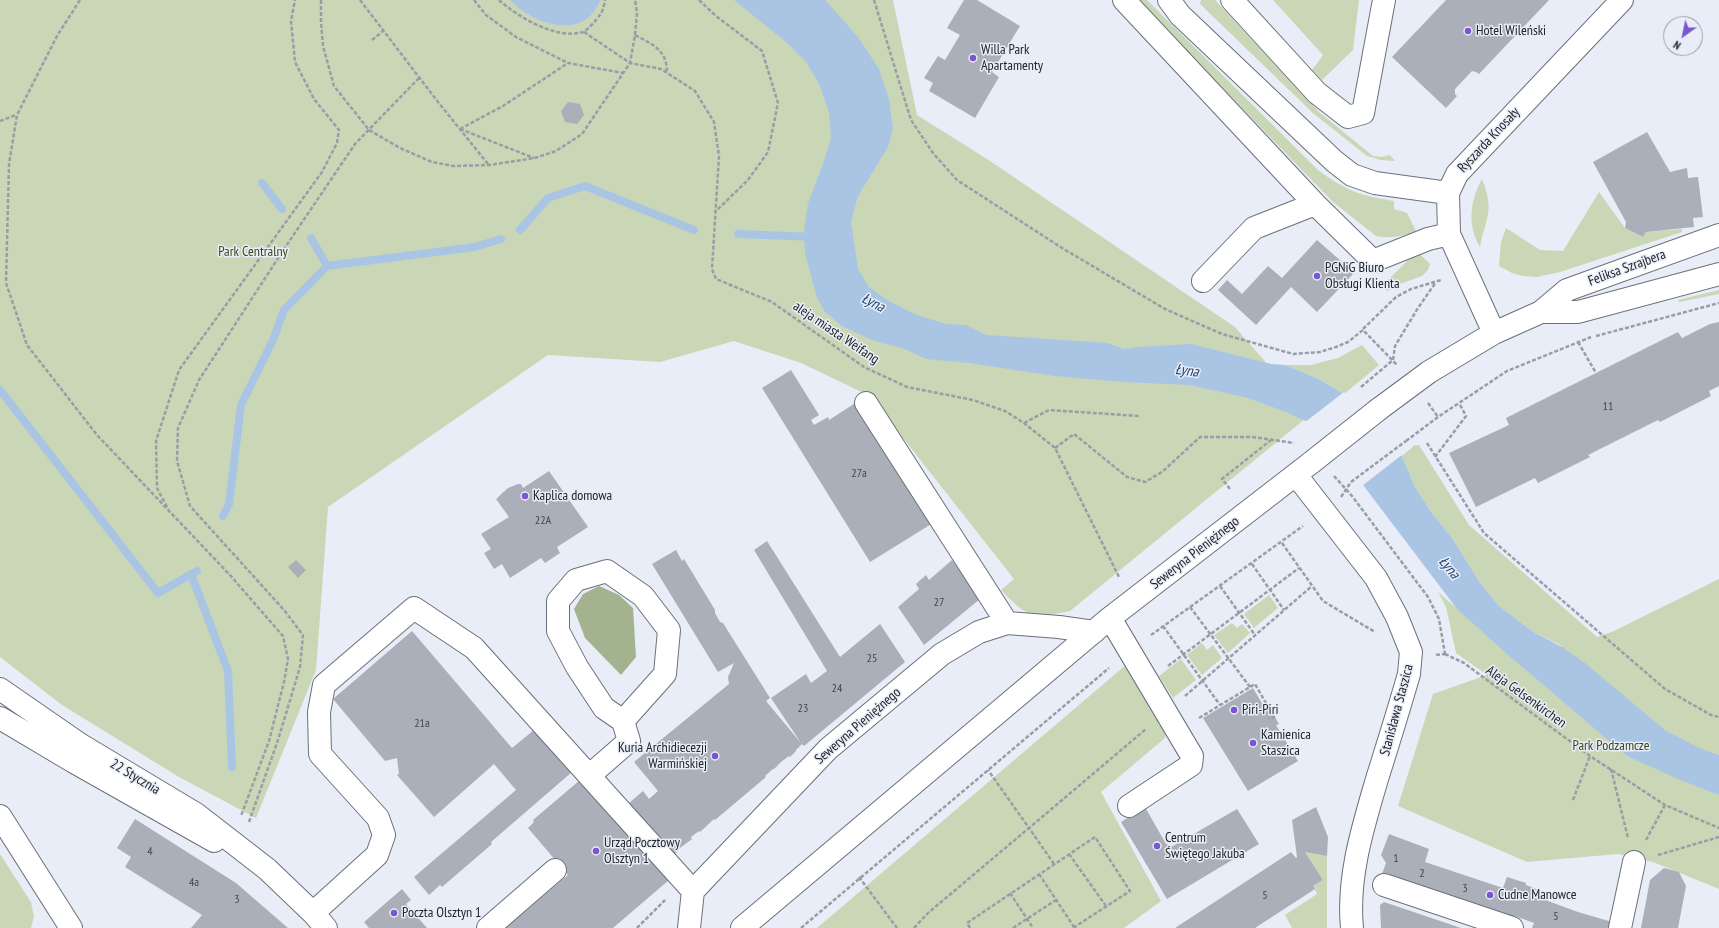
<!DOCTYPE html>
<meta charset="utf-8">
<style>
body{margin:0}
#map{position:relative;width:1719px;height:928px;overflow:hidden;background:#e8edf8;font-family:"PT Sans Narrow",sans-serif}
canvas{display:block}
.north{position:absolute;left:1663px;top:16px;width:40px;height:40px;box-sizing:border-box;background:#e8edf8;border:1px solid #999da5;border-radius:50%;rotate:213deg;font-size:11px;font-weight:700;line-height:16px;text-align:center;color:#222428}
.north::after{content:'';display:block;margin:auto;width:14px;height:18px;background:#7a56d0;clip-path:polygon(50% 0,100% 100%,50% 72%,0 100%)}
</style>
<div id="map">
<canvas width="1719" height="928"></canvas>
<div class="north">N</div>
</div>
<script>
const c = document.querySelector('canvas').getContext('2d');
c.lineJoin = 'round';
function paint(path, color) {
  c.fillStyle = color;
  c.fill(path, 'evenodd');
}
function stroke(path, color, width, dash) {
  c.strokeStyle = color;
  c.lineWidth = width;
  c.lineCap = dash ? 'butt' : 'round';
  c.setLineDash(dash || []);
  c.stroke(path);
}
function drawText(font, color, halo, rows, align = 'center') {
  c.font = font + ' "PT Sans Narrow",sans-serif';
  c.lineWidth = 3;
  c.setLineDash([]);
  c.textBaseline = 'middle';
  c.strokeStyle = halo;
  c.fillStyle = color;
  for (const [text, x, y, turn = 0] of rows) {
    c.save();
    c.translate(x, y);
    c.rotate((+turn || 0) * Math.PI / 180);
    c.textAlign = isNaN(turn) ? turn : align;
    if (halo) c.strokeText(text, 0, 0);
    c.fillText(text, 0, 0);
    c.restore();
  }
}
paint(new Path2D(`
 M0,0h893l24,115 70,44 248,168 76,87 -241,197c-38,8 -42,7 -69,-21l13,-11 -144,-183 -69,-33 -67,-22 -74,21 -112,-7 -220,152 -12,163 -60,148 -77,-41 -117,-72 -62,-48z
 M1137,0h10l172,171c28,20 42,25 75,30v8l13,4 9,18c-12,5 -27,8 -40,5l-43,-34z
 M1201,0h14l104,112 54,44 9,1 8,-2 5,6 -14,-1 -14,-4 -53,-42 -114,-110z
 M1273,0h86l-6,50 -31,30 -10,-10 11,-15z
 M1482,179c13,33 4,37 -2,68 -13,-22 -10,-46 2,-68z
 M1599,192l26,36 18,9 3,-5 36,-3v3l-122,40 -23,5 -14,-1 -11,-3 -13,-7 2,-24 5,-14 34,22 23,1z
 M1417,251l13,13 -2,6 -6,6 -22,8 -13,7 -5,-5z
 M1719,290v4l-40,8 -1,-2z
 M1362,345l17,20 -35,29 -27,-16 -32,-13h26l27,-7z
 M1415,445h4l50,80 128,112 17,-6 105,-52v310l-66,-27 -35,-8 -91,8 -129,-56 35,-112 54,-19 -31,-22 -10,-46 -8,-15 82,71 42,-17 -30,-15 -34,-26 -17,-21 -29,-46 -20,-25 -17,-26 -13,-31z
 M1269,595l9,13 -24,20 -10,-14z
 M1232,623l5,5 5,-4 8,9 -22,20 -14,-18z
 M1202,643l5,7 6,-5 9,13 -20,17 -15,-20z
 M1181,659l15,21 -23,18 -14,-22z
 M1127,664l39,68 -1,6 -64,54 60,109 -37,27h-307z
 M1305,852l22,4v72h-35l-7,-13 32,-21 -4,-8 10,-6z
 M0,854l31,48 3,15 -3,11h-31z`), '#c9d7b7');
paint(new Path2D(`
 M599,586l20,9 14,13 3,49 -15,18 -36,-37 -11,-29 9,-15z`), '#a3b390');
paint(new Path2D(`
 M510,0h90c-15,42 -66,25 -90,0z
 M734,0h91l33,37 21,32 10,30 4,30 -5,18 -30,49 -7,26 7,47 11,18 20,14 28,14 29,9 20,1 20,10 122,8 16,6 13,-2 55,-3 79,20 14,1 32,13 27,16 58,62 13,31 17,26 20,25 29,46 17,21 34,26 30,16 23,16 80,67 34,18 20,7v40l-41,-16 -51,-23 -120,-102 -50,-45 -94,-124 -53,-62 -24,-11 -38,-14 -59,-13 -66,-3 -68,-6 -86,-13 -43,-4 -21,-10 -33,-9 -30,-14 -17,-14 -8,-14 -12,-45 -1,-23 4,-27 15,-39 8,-26 -2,-25 -9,-27 -13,-23 -21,-21z`), '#aac5e4');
paint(new Path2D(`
 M1344,392l59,62 -41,32 -54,-62 -4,-1z`), '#e8edf8');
stroke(new Path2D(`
 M262,183l20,26
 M520,230l28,-32 37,-12 109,44
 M738,234l77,3
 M311,238l16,28
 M0,390l158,203 39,-22
 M223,516l6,-12 12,-99 32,-65 11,-30 43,-44 148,-19 26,-8
 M191,574l37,97 4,96`), '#aac5e4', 8);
paint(new Path2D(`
 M964,0h13l43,26 -28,46 7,5 -24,41 -46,-27 4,-8 -9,-5 14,-22 7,4 15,-25 -13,-7z
 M1446,0h103l-70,74 -3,-2 -4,-1 -17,18v5l2,2 -11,12 -54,-51z
 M568,102l12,2 4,11 -7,9 -12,-2 -4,-11z
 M1647,132l23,40 17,-4 1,10 10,-1 5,40 -10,1 1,9 -48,5 -3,5 -18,-9 1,-6 -33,-60z
 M1317,240l25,22 -1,1 12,11 -36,38 -26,-25 -35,38 -38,-35 9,-10 15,14 26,-28 14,12z
 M1719,322v64l-10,5 2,5 -51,26 -2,-2 -70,35 2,2 -52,26 -3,-5 -59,29 -27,-54 60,-28 -3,-7 172,-86 4,6 28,-14z
 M791,370l28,45 -8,5 3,5 14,-8 1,3 28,-18 76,121 -63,39 -108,-174z
 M549,471l39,56 -31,20 3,6 -15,10 -4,-5 -31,20 -8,-14 -8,5 -10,-16 7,-4 -10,-15 28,-17 -13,-18 2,-1v-1l10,-9 10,-4h3l2,4z
 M767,541l73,116 40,-33 25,38 -101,84 -2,-2 -6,6v1l-6,6 -1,-1 -8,6 -7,7h-1l-8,7 1,1 -51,43 -1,-1 -14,13 -1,-1 -8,6 1,2 -16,12 1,1 -4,4 -44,-53 14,-12 6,8 9,-8 -24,-29 95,-78 -1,-7 6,-14 -16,9 -66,-108 24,-14 6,11 2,-2 31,51v3l5,9 3,1 47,75 -4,3 35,42 -30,-45 35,-24 5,9 16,-12 -73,-121z
 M296,560l10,10 -8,8 -10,-11z
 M952,560l28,39 -56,46 -26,-38 21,-18 -3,-5 10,-9 3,5z
 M412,631l100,117 22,-18 22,26 16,16 -81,70 1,2 -50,43 -2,-2 -11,10 -15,-18 102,-87 -22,-26 -60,53 -37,-42 2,-1 -2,-16 -12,3 -52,-62z
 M1253,688l13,22 3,-3 10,17 -3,1 22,36 -50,30 -45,-73z
 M580,780l89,100 -56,48h-108l63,-53 -40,-47 6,-6 -1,-2z
 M1145,807l21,37 7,2 64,-37 22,35 -92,55 -46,-77z
 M1316,807l12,30 -1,19 -22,-4 18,28 -10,6 2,3 -60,39h-80l116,-76 5,6 1,-1 -5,-37z
 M135,819l101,64 52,45h-97l11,-13 -77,-48 6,-10 -14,-9z
 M1389,834l40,15 -4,13 78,26 4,-11 19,6v2l23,9 -1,7 30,11 41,12 -1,4h-86l2,-5 -19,-7 -1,3 -132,-45 4,-11 -5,-8z
 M1664,868l15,4 7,14 -8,42h-37l9,-48z
 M402,889l9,11 -5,4 21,24h-58l-5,-6z
 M1384,902l77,26h-80l-1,-23z`), '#abafba');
const minor = new Path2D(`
 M1124,0l191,204 58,57 55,-22 21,-5
 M1169,0l11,15 154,146 18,14 23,8 73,10
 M1232,0l85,93 31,24 15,-4 21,-113
 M1203,281l51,-53 61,-24
 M1541,312h37l141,-38
 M1494,333l-45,-99 -1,-41 9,-19 165,-174
 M866,403l141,220
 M1379,409l50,-37 65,-39 47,-21 26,-22 152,-55
 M1296,475l80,103 21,39 14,35 -2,22c-10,35 -21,70 -32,105 -14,48 -30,98 -25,149
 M1110,618l82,138 -1,9 -62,41
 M0,689l81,56 115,69 71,55 46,44 13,15
 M0,718l74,44 140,79
 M590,775l39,-34 -6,-20 42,-47 4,-44 -26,-34 -36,-25 -31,9 -18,21v30l19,36 27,41 19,13
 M0,816l71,112
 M1384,885l128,43
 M313,913l64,-58 7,-20 -6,-17 -58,-64 -1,-42 5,-27 90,-77 60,40 219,243
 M488,928l67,-58
 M689,928l4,-37 135,-142 114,-95 37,-22 28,-9 52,4 35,5
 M742,928l368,-310 202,-156
 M1620,928l14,-66`);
stroke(minor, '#6c707a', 24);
stroke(new Path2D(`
 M80,0l-23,36 -40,79 -8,49 -3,119 21,62 70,90 132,139 54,62 5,23 -4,23 -15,59 -28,75
 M321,0v22l2,24 11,40 35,44 31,18 32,14 21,4 36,-1 46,-7 21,-7 26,-17 48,-71 5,-28 2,-22 -2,-13
 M360,0l78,102 50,62
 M474,0l12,15 30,22 52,26 55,10
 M499,0c19,17 57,40 84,32 5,-2 14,-13 17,-17 3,-4 4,-10 5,-15
 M699,0l17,16 46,35 16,52 -10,49 -20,28 -31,30
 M874,0l37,120 22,33 24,27 105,68 103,61 57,25 71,20 27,-2 16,-5 12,-5 15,-12 34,35
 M584,32l46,31 31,6 34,22 19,31 5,34 -7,113 4,10 56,23 92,65 43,20 66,13 32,11 19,12 31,25 64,129
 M635,35c18,10 31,14 32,36
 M372,40l11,-9
 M0,121l16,-6
 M460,129l43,-23 65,-43
 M460,129l74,29
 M1363,329l33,-32 15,-8 30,-9
 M1596,336l123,-33
 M1578,342l18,31
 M1361,387l32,-27 2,-14 23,-38 18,-26
 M1428,403l10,14
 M1024,423l25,-13 90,6
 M1406,441l32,-24 69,-46 84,-34
 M1427,443l57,90 181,156 46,26 8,2
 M1055,448l19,-14 53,43 18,5 17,-10 38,-35h53l41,6
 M1435,457l31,-41 -7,-13
 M1334,476l18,20 76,101 11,22 6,35
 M1230,489l-8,-10 49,-39
 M167,507l-10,-19 -1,-47 23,-71 143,-198 15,-29 2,-13 -25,-31 -19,-37 -4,-41 4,-21
 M1282,543l41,58 52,31
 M1252,564l32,46
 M1220,586l35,49
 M1190,607l60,80
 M1163,626l57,79
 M1151,635l152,-109
 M1445,654l19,9 126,93 75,49 54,23
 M1436,655l9,-1
 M1168,666l131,-98
 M1185,696l127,-110
 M1199,718l56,-34 19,33 -5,2
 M1611,769l17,69
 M1573,800l17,-44
 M249,822l29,-82 22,-73 3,-32 -19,-25 -94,-104 -13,-45 1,-33 21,-48 85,-131 71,-105 64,-66
 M1646,840l19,-35
 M1069,854l37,52
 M1658,855l61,-18
 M1054,864l-25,-36 117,-99
 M1039,874l35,53
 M859,877l38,51
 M1010,893l23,35
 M637,928l28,-28
 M801,928l308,-260
 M914,928l14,-15 101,-85 -41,-58
 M970,928l-3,-5 128,-86 35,54 -57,37
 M1013,928l43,-28`), '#999da5', 2.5, [4, 2]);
stroke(minor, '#fff', 22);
const minorBridge = new Path2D(`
 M1312,462l67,-53`);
stroke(minorBridge, '#6c707a', 24, []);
stroke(new Path2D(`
 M1341,497l10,-15 55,-41`), '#999da5', 2.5, [4, 2]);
stroke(minorBridge, '#fff', 22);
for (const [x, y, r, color] of [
 [1468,31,4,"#7a56d0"],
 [973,58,4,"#7a56d0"],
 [1317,276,4,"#7a56d0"],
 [525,496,4,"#7a56d0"],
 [1234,710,4,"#7a56d0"],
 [1253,743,4,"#7a56d0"],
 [715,756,4,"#7a56d0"],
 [1157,846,4,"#7a56d0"],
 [596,851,4,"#7a56d0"],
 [1490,895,4,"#7a56d0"],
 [394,913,4,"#7a56d0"]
]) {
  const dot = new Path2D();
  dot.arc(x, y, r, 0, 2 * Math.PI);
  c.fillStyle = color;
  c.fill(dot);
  stroke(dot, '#e8edf8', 1.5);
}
drawText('12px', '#44474c', null, [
 ["11",1608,407],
 ["27a",859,474],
 ["22A",543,521],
 ["27",939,603],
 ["25",872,659],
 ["24",837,689],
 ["23",803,709],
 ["21a",422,724],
 ["4",150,852],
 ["1",1396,859],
 ["2",1422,874],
 ["4a",194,883],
 ["3",1465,889],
 ["5",1265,896],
 ["3",237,900],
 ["5",1556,917]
]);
drawText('14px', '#222428', '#e8edf8', [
 ["Hotel Wileński",1476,31],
 ["Willa Park",981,50],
 ["Apartamenty",981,66],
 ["PGNiG Biuro",1325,268],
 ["Obsługi Klienta",1325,284],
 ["Kaplica domowa",533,496],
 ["Piri-Piri",1242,710],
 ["Kamienica",1261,735],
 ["Staszica",1261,751],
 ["Kuria Archidiecezji",707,748,"right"],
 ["Warmińskiej",707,764,"right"],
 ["Centrum",1165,838],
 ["Świętego Jakuba",1165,854],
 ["Urząd Pocztowy",604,843],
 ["Olsztyn 1",604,859],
 ["Cudne Manowce",1498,895],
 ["Poczta Olsztyn 1",402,913]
], 'left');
drawText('14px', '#222428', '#e8edf8', [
 ["Ryszarda Knosały",1489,140,-47],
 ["Feliksa Szrajbera",1627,268,-20],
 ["aleja miasta Weifang",836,333,34],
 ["Seweryna Pieniężnego",1195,553,-38],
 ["Aleja Gelsenkirchen",1526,697,36],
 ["Stanisława Staszica",1397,710,-75],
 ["Seweryna Pieniężnego",858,726,-41],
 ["22 Stycznia",135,777,31]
]);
drawText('14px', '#364a14', '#e8edf8', [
 ["Park Centralny",253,252],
 ["Park Podzamcze",1611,746]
]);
drawText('italic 15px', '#20456f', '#e8edf8', [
 ["Łyna",873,303,27],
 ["Łyna",1187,371,8],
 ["Łyna",1449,568,51]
]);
</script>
